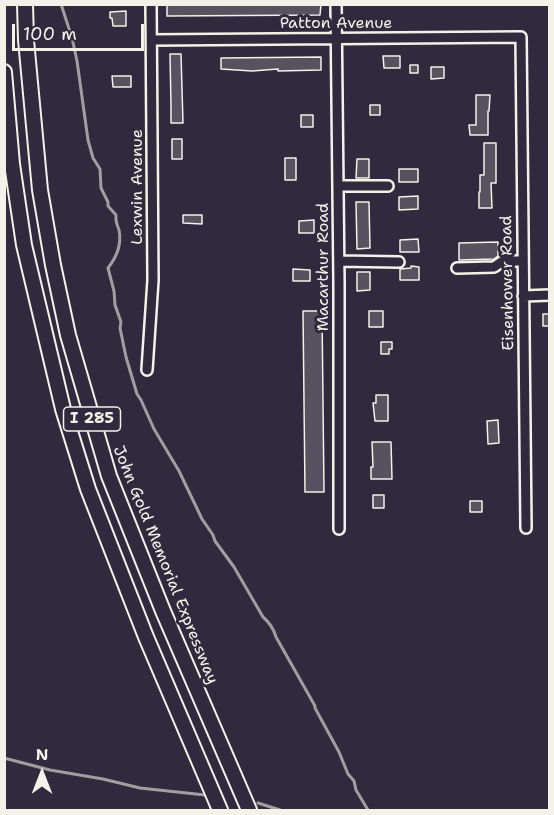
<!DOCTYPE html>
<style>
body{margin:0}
#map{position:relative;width:554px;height:815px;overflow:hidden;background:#2f2a3d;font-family:"Shantell Sans",sans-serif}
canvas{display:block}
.frame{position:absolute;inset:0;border:6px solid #f4f1e8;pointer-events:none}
.north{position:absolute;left:12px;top:743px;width:60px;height:60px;-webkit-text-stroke:4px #2f2a3d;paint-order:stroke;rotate:0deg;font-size:16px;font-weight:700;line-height:24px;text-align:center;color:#f4f1e8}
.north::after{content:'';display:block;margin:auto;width:21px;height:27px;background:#f4f1e8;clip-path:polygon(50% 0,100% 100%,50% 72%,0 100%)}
.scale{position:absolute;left:12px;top:24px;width:132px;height:27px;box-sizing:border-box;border:3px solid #f4f1e8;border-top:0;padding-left:8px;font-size:18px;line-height:21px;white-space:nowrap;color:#f4f1e8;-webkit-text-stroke:4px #2f2a3d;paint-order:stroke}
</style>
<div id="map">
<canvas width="554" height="815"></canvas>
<div class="frame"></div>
<div class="north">N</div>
<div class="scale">100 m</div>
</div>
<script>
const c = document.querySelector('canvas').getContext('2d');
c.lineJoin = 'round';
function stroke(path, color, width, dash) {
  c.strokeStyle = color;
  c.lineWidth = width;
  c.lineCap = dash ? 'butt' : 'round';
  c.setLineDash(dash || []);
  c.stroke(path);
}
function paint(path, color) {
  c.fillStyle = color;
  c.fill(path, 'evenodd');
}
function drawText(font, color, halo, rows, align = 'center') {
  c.font = font + ' "Shantell Sans",sans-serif';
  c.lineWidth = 6;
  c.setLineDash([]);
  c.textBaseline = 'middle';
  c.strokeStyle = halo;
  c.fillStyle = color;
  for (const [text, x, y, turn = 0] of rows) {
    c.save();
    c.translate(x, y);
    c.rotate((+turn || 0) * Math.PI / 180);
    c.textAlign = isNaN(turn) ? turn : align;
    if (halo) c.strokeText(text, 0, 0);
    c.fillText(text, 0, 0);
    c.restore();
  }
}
stroke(new Path2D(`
 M61,4l11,34 5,23 11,79 5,18 7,11 1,19 7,14v4l8,9c-1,7 1,9 3,15 3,15 -3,28 -11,38l6,23 1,14 6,17 -1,6 6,29 11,37 4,6 13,29 25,42 23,48 11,16 2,6 19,26 29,50c6,5 11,13 13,20l39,69v2l24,44 9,22 6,7 2,9 12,20
 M4,758l46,12 53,9 37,9 65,7
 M258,803l22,7`), '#a19ea0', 3);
const building = new Path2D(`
 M167,4h154l-1,11 -153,1z
 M126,11v15h-13l-1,-8h-2v-6z
 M170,54h11l2,69h-12v-17z
 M383,56h17v12h-16z
 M321,57v13l-43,1v-2l-26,2 -31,-2v-11z
 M410,65h8v8h-8z
 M431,67h13v11l-13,1z
 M112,76h19v11h-18z
 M476,95h14l-1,16h-1v24h-18l-1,-10h7z
 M370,105h10v10h-10z
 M301,115h12v12h-12z
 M172,139h10v20h-10z
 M484,143h12v40h-5l1,25h-13v-16h1v-17h4z
 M285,158h11v22h-11z
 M357,159h12v19h-13z
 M399,169h19v13h-19z
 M418,196v13l-19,1v-13z
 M356,202h13l1,46 -13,1z
 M183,215h19v9l-19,-1z
 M314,220v13h-15v-12z
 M418,239l1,13h-19v-12z
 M498,242v14l-4,3 -35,1v-17z
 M411,266l8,1v13h-19v-11l11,-1z
 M293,269l17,1v11h-17z
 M357,272h13v18l-13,1z
 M303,311h19l2,181h-19z
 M369,311h14v16h-14z
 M543,314h6v12h-6z
 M381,342h11v7h-3v5h-8z
 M376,395h12v26h-13l-2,-18h3z
 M498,420l1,23 -11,1 -1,-23z
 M372,442h19l1,37h-21v-12h2z
 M373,495h11v13h-11z
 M470,501h12v11h-12z`);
paint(building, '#56525f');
stroke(building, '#f4f1e8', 1.5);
const minor = new Path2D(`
 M336,4l3,280v245
 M152,40l369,-3 5,491
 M338,186h50
 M339,261l60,1
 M457,268l37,-1 9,-6h20
 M523,296l27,-1
 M147,370l6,-90 -2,-276`);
const highway = new Path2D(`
 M25,4l1,36 14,150 13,75 15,70 41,141 54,135 86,199
 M4,72l8,92 12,81 39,164 25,80 58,148 74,173`);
stroke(minor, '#f4f1e8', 14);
stroke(highway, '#f4f1e8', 18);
stroke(minor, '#2f2a3d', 9);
stroke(highway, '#2f2a3d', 14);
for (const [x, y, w] of [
 [92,419,57]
]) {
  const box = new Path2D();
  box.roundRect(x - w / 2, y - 12, w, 24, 4.5);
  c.fillStyle = '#2f2a3d';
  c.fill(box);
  stroke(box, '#f4f1e8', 1.5);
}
drawText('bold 15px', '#f4f1e8', null, [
 ["I 285",92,419]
]);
drawText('16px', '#f4f1e8', '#2f2a3d', [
 ["Patton Avenue",336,24],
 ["Lexwin Avenue",138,187,-90],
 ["Macarthur Road",324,267,-90],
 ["Eisenhower Road",508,283,-91],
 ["John Gold Memorial Expressway",165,565,68]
]);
</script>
